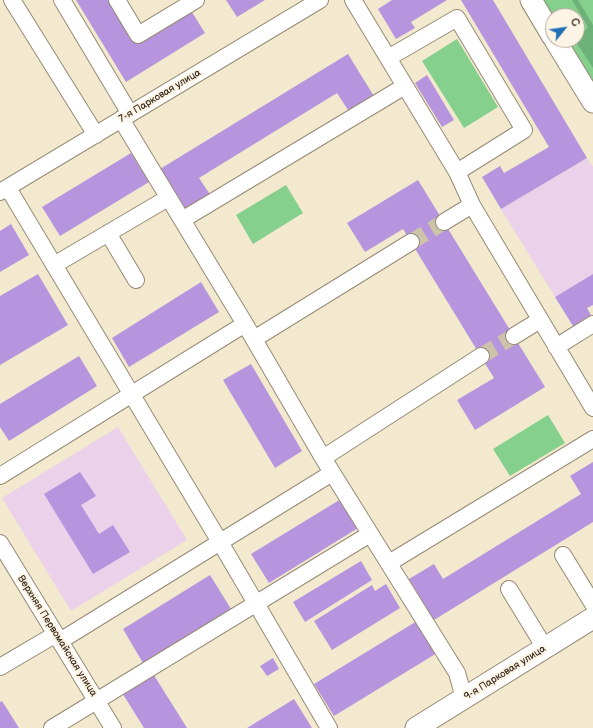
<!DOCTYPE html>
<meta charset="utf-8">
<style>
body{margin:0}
#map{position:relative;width:593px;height:728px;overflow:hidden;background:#f2e9ce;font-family:"Balsamiq Sans",sans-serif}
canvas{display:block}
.north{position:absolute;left:545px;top:8px;width:40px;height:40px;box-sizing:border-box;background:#fcf5e5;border:1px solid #afa495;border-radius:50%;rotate:60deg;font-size:11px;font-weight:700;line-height:16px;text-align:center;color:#3b2a1e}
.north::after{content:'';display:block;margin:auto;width:14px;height:18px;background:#1f6fb2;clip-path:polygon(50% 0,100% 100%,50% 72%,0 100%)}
</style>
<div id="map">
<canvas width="593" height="728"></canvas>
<div class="north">С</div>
</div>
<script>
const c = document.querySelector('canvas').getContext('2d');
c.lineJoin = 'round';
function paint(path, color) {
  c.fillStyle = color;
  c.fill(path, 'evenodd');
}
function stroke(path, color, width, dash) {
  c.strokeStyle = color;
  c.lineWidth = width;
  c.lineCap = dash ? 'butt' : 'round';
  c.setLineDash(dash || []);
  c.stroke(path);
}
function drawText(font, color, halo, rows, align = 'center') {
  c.font = font + ' "Balsamiq Sans",sans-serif';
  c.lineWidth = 4;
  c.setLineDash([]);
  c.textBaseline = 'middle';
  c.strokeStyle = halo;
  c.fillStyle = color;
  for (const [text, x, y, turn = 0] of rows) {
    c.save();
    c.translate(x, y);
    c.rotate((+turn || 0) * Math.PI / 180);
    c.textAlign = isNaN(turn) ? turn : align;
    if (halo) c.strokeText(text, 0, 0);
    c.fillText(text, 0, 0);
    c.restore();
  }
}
paint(new Path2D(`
 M587,158l6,9v107l-38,23 -54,-88z
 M118,427l69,113 -116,71 -69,-113z`), '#ecd1ea');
paint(new Path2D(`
 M543,0h50v83l-26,-43h10v-24h-24z
 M457,39l41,68 -34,21 -42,-67z
 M286,185l17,28 -50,31 -17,-29z
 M548,415l17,28 -55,33 -17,-27z`), '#86d08d');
paint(new Path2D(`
 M572,0h6l15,25v43l-17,-26 12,-15z`), '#6cb278');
paint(new Path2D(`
 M76,0h35l25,42 54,-33 15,24 -79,49z
 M226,0h39l-28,17z
 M392,0h55l-36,22 4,6 -19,11 -18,-30z
 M461,0h32l94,158 -86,51 -19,-32 18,-11 4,7 45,-26z
 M348,54l27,44 -25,15 -13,-20 -138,85 12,18 -25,15 -26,-42z
 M427,75l27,45 -12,7 -27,-44z
 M131,153l18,29 -89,54 -18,-29z
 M418,180l127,207 -70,43 -18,-30 37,-22 -91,-149 -38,23 -18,-29z
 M11,224l18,31 -29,17v-41z
 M38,274l30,51 -68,40v-69z
 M593,274v31l-6,3 4,7 -18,11 -18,-29z
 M201,282l18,30 -90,55 -17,-29z
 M79,356l18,30 -88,55 -9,-14v-23z
 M251,364l51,87 -27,17 -52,-88z
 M593,462v60l-159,98 -25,-41 25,-15 9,15 138,-85 -11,-18z
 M80,472l16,24 -15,9 18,29 14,-9 17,27 -37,22 -49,-80z
 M341,499l17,29 -89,55 -18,-29z
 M361,561l11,19 -67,42 -12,-20z
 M210,575l21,34 -88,54 -20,-34z
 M386,584l14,24 -68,42 -18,-29 58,-36 3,6z
 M417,621l20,32 -103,63 -20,-32z
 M273,658l6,11 -12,7 -7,-10z
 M152,672l35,56h-43l-23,-37z
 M294,699l18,29h-65z
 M2,701l17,27h-19v-26z`), '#b695de');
stroke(new Path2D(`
 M411,242l33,-20
 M481,356l33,-20`), '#cdc3ab', 16, [16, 8]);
const minor = new Path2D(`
 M12,0l84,135
 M62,0l68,114
 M117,0l21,35 58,-35
 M353,0l104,172 15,33 121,203
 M388,58l69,-40 67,112 -67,42
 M121,119l124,205 78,134 134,215 7,25
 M8,188l212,354 109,186
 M0,192l320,-192
 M182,220l223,-134
 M444,222l28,-17
 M108,233l28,47
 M54,265l114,-67
 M514,336l26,-16
 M254,339l157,-97
 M556,347l37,-23
 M323,458l158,-102
 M0,476l245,-152
 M0,543l113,185
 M563,555l30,49
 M389,563l204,-124
 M509,589l36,59
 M60,641l272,-168
 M0,667l56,-33
 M52,728l318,-194`);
const major = new Path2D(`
 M531,0l22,37
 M555,40l38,62
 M416,728l177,-110`);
stroke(minor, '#968a76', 18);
stroke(major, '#968a76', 23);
stroke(minor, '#fff', 16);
stroke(major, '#fff', 21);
drawText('10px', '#3b2a1e', '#fcf5e5', [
 ["7-я Парковая улица",160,96,-31],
 ["Верхняя Первомайская улица",57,636,58],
 ["9-я Парковая улица",505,673,-32]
]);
</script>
